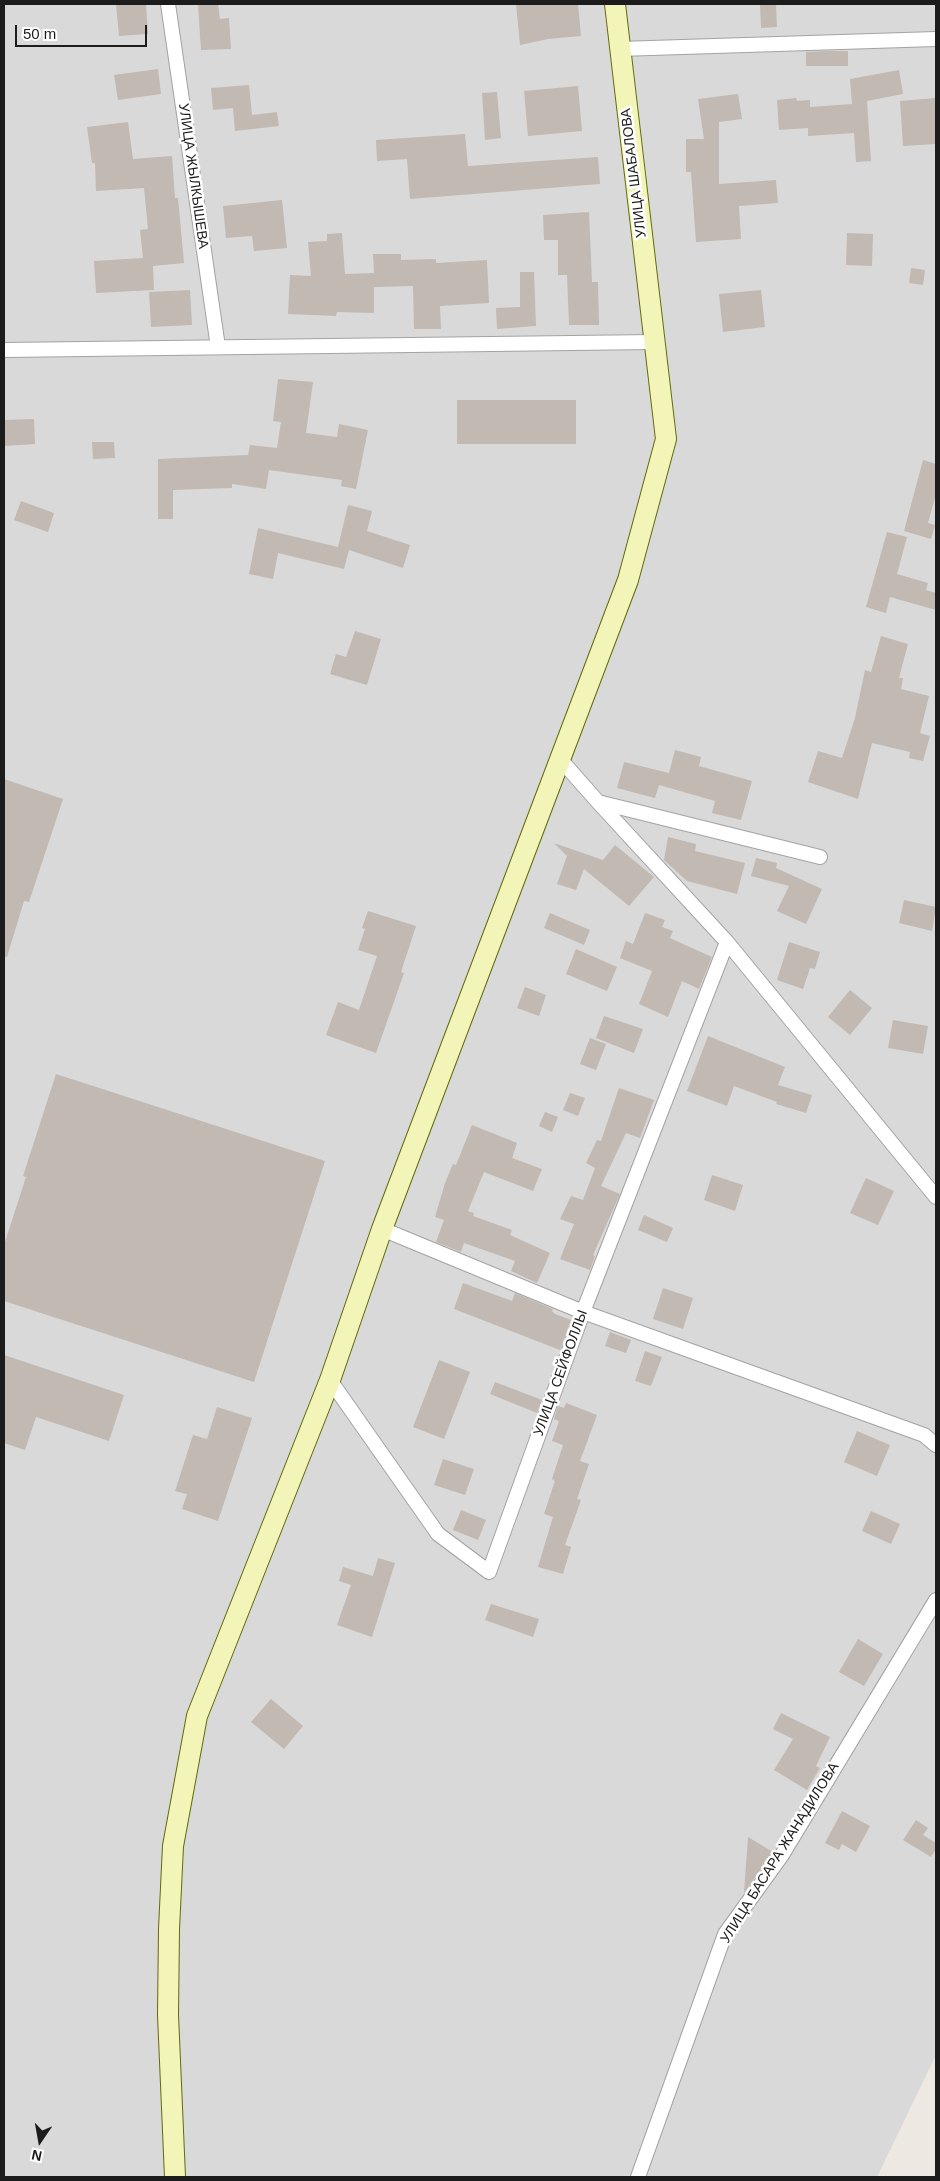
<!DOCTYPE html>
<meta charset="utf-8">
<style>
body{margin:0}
#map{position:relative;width:940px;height:2181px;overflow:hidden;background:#ede9e2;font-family:Arial,sans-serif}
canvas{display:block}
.frame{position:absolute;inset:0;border:5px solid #1c1c1c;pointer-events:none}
.north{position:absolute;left:15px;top:2116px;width:50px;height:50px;-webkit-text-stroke:4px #fff;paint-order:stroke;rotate:192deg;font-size:14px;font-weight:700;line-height:20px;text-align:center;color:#1c1c1c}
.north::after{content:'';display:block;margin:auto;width:18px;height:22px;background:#1c1c1c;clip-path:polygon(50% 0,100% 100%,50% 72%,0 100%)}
.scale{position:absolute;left:15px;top:25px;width:132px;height:22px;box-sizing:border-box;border:2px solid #1c1c1c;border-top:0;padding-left:6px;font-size:15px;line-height:18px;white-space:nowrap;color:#1c1c1c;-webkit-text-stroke:4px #fff;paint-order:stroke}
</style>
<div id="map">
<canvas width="940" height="2181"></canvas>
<div class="frame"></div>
<div class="north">N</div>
<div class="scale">50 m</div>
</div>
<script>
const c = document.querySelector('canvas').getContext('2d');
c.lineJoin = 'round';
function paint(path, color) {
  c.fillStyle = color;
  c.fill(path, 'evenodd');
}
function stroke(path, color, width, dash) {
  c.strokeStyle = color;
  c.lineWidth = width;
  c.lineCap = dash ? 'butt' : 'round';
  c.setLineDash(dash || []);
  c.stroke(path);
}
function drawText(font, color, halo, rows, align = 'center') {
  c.font = font + ' Arial,sans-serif';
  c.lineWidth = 5;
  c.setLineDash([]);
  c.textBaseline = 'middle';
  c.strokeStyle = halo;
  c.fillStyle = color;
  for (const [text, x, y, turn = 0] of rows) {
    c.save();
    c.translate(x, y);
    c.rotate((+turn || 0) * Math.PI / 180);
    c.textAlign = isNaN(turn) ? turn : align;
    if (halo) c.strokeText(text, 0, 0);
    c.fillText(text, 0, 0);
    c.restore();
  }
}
paint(new Path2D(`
 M4,4h932v2051l-59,122h-873z`), '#dad9d9');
paint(new Path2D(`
 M116,4h30l2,30 -29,2z
 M198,4h20l2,15 9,-1 2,31 -30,1z
 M516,4h62l3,32 -33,3 -28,6z
 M760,4h16l1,23 -16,1z
 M828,51h20v15h-42v-14z
 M158,69l3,25 -43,6 -4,-25z
 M899,70l4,24 -36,7 4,60 -15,1 -2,-29 -46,3v-8l-29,2 -2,-30 19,-2 1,3 13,-1v7l42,-3 -2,-25z
 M249,85l3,30 25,-3 2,14 -44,5 -2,-23 -20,2 -2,-22z
 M578,86l4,45 -54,5 -4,-45z
 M497,92l4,46 -16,2 -3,-47z
 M738,94l4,25 -23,3v62l57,-4 2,23 -39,3 2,33 -45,3 -5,-70h-5v-33h18l-6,-40z
 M935,98l1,46 -33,2 -3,-45z
 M128,122l5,37 39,-3 3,42h3l6,65 -31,3 1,24 -58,3 -2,-32 49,-3 -3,-28 8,-1 -4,-41 -48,3 -1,-28h-3l-5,-36z
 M465,134l3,32 130,-9 2,27 -190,15 -3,-40 -30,2 -1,-21z
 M282,200l5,48 -33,3 -2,-15 -26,2 -3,-32z
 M589,212l3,70h6l1,43h-30l-2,-50h-9v-35h-14l-1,-25z
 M342,233l3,41 29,-1 -1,-19h28v6l35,-1v4l51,-3 2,43 -49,3 1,23h-27l-1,-43 -39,1v26l-37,-1 -1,4 -48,-2 2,-39 21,1 -3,-34 19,-1v-7z
 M847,233l26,1 -1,32 -26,-1z
 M911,268l14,2 -2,15 -14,-2z
 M520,272h14l2,54 -39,3 -1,-21 24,-1z
 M190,290l2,35 -41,2 -2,-35z
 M761,290l4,37 -42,5 -4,-38z
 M278,379l35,3 -7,51 31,4 2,-13 29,6 -12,59 -15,-3 1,-6 -73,-10 -3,19 -34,-5v4l-59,2v29h-15v-60l90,-4 2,-10 27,3 4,-26 -8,-1z
 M457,400h119v44h-119z
 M34,419l1,25 -31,2v-26z
 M92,442h22l1,16 -22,1z
 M923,460l13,4v30l-8,29 7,2 -4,14 -27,-8z
 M21,501l33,12 -6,19 -34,-12z
 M348,505l24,6 -5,20 43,14 -7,23 -54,-18 -5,19 -66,-16 -5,26 -24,-5 9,-46 80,19z
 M887,532l20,5 -10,37 31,9 -2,7 10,3v17l-46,-13 -4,16 -20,-6z
 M355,631l26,8 -14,46 -37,-11 6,-20 10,3z
 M881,636l27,8 -9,34h4l-2,11 28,7 -9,37 10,3 -7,25 -14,-3 1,-6 -38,-9 -14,56 -50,-17 10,-31 24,7 13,-40 10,-48 6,2z
 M675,750l26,7 -2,9 53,15 -11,39 -29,-7 3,-12 -56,-16 -4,13 -38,-10 7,-26 45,11z
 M4,779l59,20 -34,103 -5,-1 -17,56 -3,-1z
 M668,837l28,7 -1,7 50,12 -8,31 -50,-13 -23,-21z
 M554,843l49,17 12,-15 39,32 -25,29 -45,-37 -8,21 -19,-6 10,-28z
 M756,858l21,5 -1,5 46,21 -16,35 -29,-13 12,-25 -38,-10z
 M904,900l32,7 -4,24 -33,-8z
 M368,911l48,15 -15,46 3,1 -28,80 -50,-18 12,-33 21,8 18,-54 -19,-6 7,-21 -3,-1z
 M550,913l40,17 -6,15 -40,-17z
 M645,913l20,7 -3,7 11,4 -3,7 42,19 -13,32 -17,-8 -14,36 -29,-13 13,-33 -32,-13 6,-17 7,3z
 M789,942l31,10 -5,17 -5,-1 -7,21 -26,-9z
 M576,949l41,18 -10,24 -41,-17z
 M525,987l21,8 -7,21 -22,-8z
 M850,990l22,18 -22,27 -22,-18z
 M604,1016l39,13 -9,24 -38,-15z
 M893,1020l35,6 -5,28 -35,-6z
 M708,1036l77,31 -7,18 34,10 -6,18 -30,-9 1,-2 -43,-16 -7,20 -40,-15z
 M590,1038l16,6 -10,26 -16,-6z
 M56,1074l269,87 -71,221 -250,-81v-56l22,-68 -3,-1z
 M619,1088l35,12 -14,38 -14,-5 -25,53 19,8 -27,61 2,1 -5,14 -30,-11 14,-35 -14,-5 11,-23 12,4 12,-32 -9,-5 11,-23 4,1z
 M570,1093l15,5 -7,18 -15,-6z
 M545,1112l13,5 -6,15 -13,-6z
 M472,1125l45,18 -5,15 30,11 -9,22 -49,-19 -16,39 6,2 -1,3 39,14 -2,5 40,18 -13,30 -26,-12 4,-10 -51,-18 -3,9 -25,-10 8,-22 -9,-3 10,-34 8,-19 3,1z
 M712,1175l31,10 -8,26 -31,-11z
 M866,1178l28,13 -16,34 -28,-12z
 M644,1215l29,13 -6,14 -29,-12z
 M463,1283l49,18 3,-8 38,16 -1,2 3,3 16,6 -11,30 -106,-41z
 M663,1288l30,10 -10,31 -30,-10z
 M610,1332l21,8 -5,13 -21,-7z
 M645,1351l17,6 -11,29 -16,-5z
 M4,1355l120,40 -15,46 -73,-24 -11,33 -21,-7z
 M439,1360l31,12 -26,67 -31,-12z
 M495,1382l47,18 -5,13 -47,-19z
 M566,1403l31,12 -17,46 9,3 -12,35 4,1 -16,45 6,2 -8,27 -25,-7 15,-50 -9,-3 11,-33 -3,-2 11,-34 -11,-4 7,-20 -5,-2 4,-13 6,2z
 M217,1407l35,11 -34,103 -36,-12 5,-15 -12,-3 18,-56 14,4z
 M857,1431l33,14 -13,31 -33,-14z
 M443,1459l31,10 -9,26 -31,-10z
 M461,1510l25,10 -8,20 -25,-10z
 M871,1511l29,13 -9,20 -29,-13z
 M378,1558l17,5 -23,74 -35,-12 14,-40 -12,-4 4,-14 30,9z
 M491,1604l48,15 -6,18 -48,-17z
 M858,1639l25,15 -19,32 -25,-14z
 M271,1699l32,27 -19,23 -33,-27z
 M781,1713l49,24 -14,29 4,2 -13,22 -33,-20 19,-31 -20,-10z
 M842,1811l28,15 -14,26 -14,-8 -3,6 -14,-7z
 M916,1820l12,8 -5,7 13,8v6l-5,8 -28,-17z
 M748,1837l25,15 -29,41z`), '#c1b9b2');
const street = new Path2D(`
 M168,4l50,343
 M619,49l317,-10
 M4,350l650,-8
 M560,759l38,43 129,140 209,255
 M598,802l222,55
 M382,1229l201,83 341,123 12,10
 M330,1380l108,154 51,38 94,-260 144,-370
 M638,2177l87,-243 57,-79 154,-255`);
const secondary = new Path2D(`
 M175,2177l-7,-162 1,-86 4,-83 24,-130 133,-336 52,-151 246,-649 38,-141 -51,-435`);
stroke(street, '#a3a3a3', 16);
stroke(secondary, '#606b0a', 22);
stroke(street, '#fff', 14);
stroke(secondary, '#f2f5b7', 20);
drawText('14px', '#1c1c1c', '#fff', [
 ["УЛИЦА ШАБАЛОВА",634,173,-97],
 ["УЛИЦА ЖЫЛКЫШЕВА",193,176,82],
 ["УЛИЦА СЕЙФОЛЛЫ",561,1373,-70],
 ["УЛИЦА БАСАРА ЖАНАДИЛОВА",780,1853,-58]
]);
</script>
